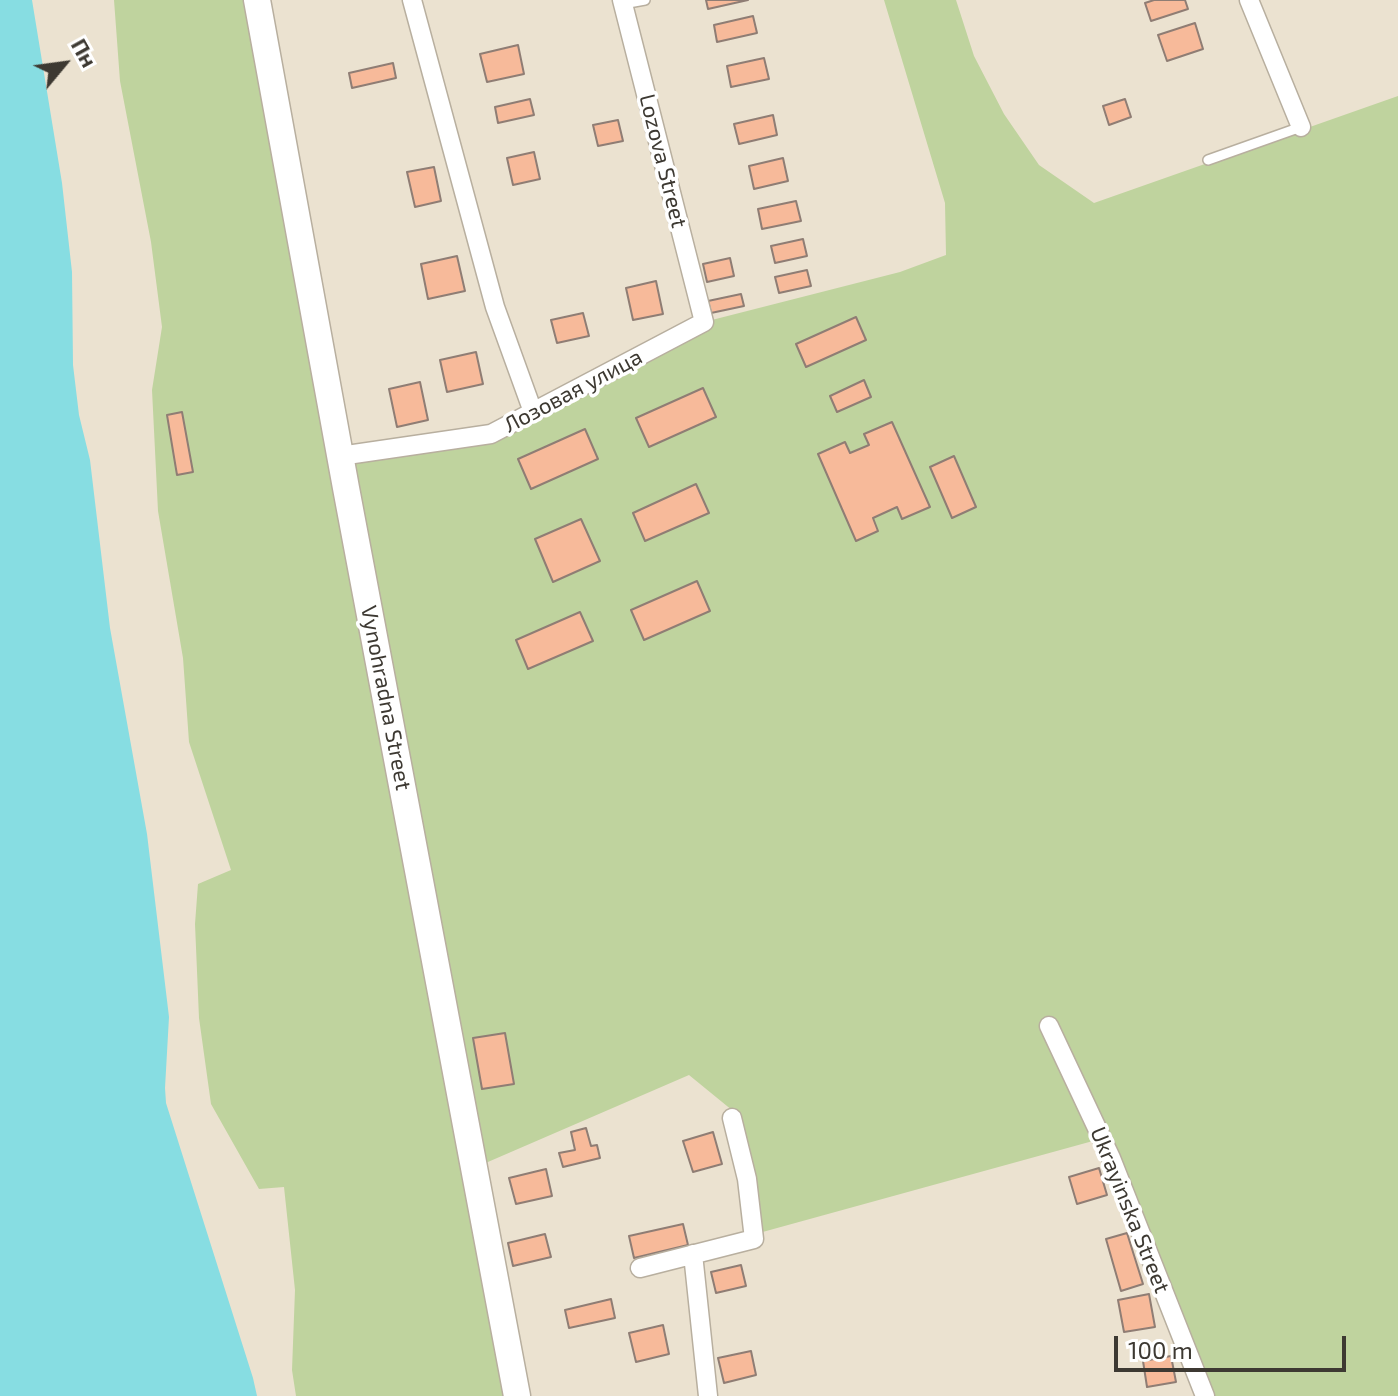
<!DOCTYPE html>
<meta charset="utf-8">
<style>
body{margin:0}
#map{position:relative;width:1398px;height:1396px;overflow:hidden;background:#ebe2d0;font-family:"Exo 2",sans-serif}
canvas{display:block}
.north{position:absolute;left:24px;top:24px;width:80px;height:80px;-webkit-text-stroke:6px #fff;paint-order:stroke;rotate:61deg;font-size:22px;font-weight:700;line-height:32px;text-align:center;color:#3d3932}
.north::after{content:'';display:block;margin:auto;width:28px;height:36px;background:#3d3932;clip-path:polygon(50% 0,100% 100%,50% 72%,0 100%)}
.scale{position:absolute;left:1114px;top:1336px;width:232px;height:36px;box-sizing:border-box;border:4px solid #3d3932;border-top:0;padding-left:10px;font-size:24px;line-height:28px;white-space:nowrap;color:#3d3932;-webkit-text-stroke:6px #fff;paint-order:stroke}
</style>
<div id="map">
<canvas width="1398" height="1396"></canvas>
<div class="north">Пн</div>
<div class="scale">100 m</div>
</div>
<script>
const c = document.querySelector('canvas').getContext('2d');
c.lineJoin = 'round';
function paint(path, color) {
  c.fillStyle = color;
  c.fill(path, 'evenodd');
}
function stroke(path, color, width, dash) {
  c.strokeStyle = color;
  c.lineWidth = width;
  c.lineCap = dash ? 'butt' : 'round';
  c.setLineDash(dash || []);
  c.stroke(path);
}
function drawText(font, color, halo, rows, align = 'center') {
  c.font = font + ' "Exo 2",sans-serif';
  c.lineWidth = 7;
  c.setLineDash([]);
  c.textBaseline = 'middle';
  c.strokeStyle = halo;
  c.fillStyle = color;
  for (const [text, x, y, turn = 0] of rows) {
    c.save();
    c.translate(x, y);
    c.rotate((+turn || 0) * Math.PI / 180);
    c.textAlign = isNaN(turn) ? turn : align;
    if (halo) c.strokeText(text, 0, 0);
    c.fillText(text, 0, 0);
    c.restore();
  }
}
paint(new Path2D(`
 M114,0h143l83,455 151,-21 213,-112 196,-50 46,-17 -1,-52 -61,-203h72l18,56 30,58 35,51 55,38 304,-107v1300h-186l-101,-260 -352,97 -21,-118 -49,-40 -215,93 43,228h-221l-4,-26 3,-80 -11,-103 -25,2 -48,-85 -12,-86 -4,-94 3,-40 33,-14 -42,-128 -6,-84 -25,-147 -6,-121 10,-63 -11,-85 -31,-161z`), '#bfd39e');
paint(new Path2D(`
 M0,0h32l30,183 10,89 1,93 6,50 11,45 20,168 37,206 22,183 -4,71 1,15 87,275 4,18h-257z`), '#87dde2');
const building = new Path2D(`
 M706,0h42l-40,9z
 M1154,0h31l3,9 -37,12 -6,-18z
 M753,16l4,17 -40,9 -3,-17z
 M1195,23l8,26 -36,12 -9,-26z
 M518,45l6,29 -37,8 -7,-28z
 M764,58l5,21 -38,8 -4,-21z
 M393,63l3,15 -44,10 -3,-15z
 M530,99l4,16 -36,8 -3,-16z
 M1125,99l6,18 -22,8 -6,-19z
 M773,115l4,20 -38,9 -5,-20z
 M618,120l5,21 -25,5 -5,-21z
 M534,152l6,27 -27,6 -6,-27z
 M783,158l5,23 -34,8 -5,-23z
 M434,167l7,34 -26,6 -8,-35z
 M796,201l5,20 -39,8 -4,-20z
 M803,239l4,17 -32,7 -4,-17z
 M457,256l8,35 -37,8 -7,-35z
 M730,258l4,18 -27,6 -4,-18z
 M807,270l4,16 -32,7 -4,-16z
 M656,281l7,33 -30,6 -7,-32z
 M741,294l3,12 -33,7 -3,-12z
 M583,313l6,23 -32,7 -6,-23z
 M856,317l10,23 -60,27 -10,-23z
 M476,352l7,32 -36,8 -7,-32z
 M864,380l7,17 -34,15 -7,-16z
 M420,382l8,38 -31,7 -8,-38z
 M703,388l13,29 -67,30 -13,-29z
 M182,412l11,60 -16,3 -10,-60z
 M892,422l38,85 -28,12 -5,-12 -24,11 5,13 -22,10 -38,-87 27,-12 5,11 19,-8 -5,-11z
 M585,429l13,30 -67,30 -13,-30z
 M954,456l22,51 -24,11 -22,-51z
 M696,484l13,29 -64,28 -12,-28z
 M581,519l19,42 -47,21 -18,-43z
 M697,581l13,30 -66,29 -13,-30z
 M580,612l13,29 -65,28 -12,-29z
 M505,1033l9,51 -32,5 -9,-51z
 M586,1128l5,18 6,-1 3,13 -37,9 -4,-14 16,-3 -4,-18z
 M713,1132l9,32 -29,8 -10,-31z
 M1099,1168l8,27 -30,9 -8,-27z
 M546,1169l6,27 -36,8 -7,-26z
 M683,1224l5,21 -54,13 -5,-22z
 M1127,1233l16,51 -22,7 -15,-52z
 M545,1234l6,23 -38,9 -5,-23z
 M741,1265l5,21 -30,7 -5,-21z
 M1149,1294l6,33 -31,5 -6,-32z
 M611,1299l4,19 -46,10 -4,-18z
 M663,1325l6,29 -33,8 -7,-29z
 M751,1351l5,24 -32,8 -6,-25z
 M1171,1356l5,26 -29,5 -4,-26z`);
paint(building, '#f7ba9a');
stroke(building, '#8f7d74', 2);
const lane = new Path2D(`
 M623,4l22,-4
 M1208,160l93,-33`);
const street = new Path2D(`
 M412,0l83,307 38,105
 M1249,0l52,127
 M340,456l151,-22 213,-112 -82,-322
 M1049,1026l62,132 94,238
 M693,1254l15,142
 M640,1268l114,-29 -7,-60 -15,-61`);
const secondary = new Path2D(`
 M257,0l89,488 171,908`);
stroke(lane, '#b8af9f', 12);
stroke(street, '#b8af9f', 21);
stroke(secondary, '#b8af9f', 29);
stroke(lane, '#fff', 9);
stroke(street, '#fff', 18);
stroke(secondary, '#fff', 26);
drawText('22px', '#3d3932', '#fff', [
 ["Lozova Street",663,161,76],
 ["Лозовая улица",573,391,-28],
 ["Vynohradna Street",386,698,79],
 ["Ukrayinska Street",1130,1210,68]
]);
</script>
